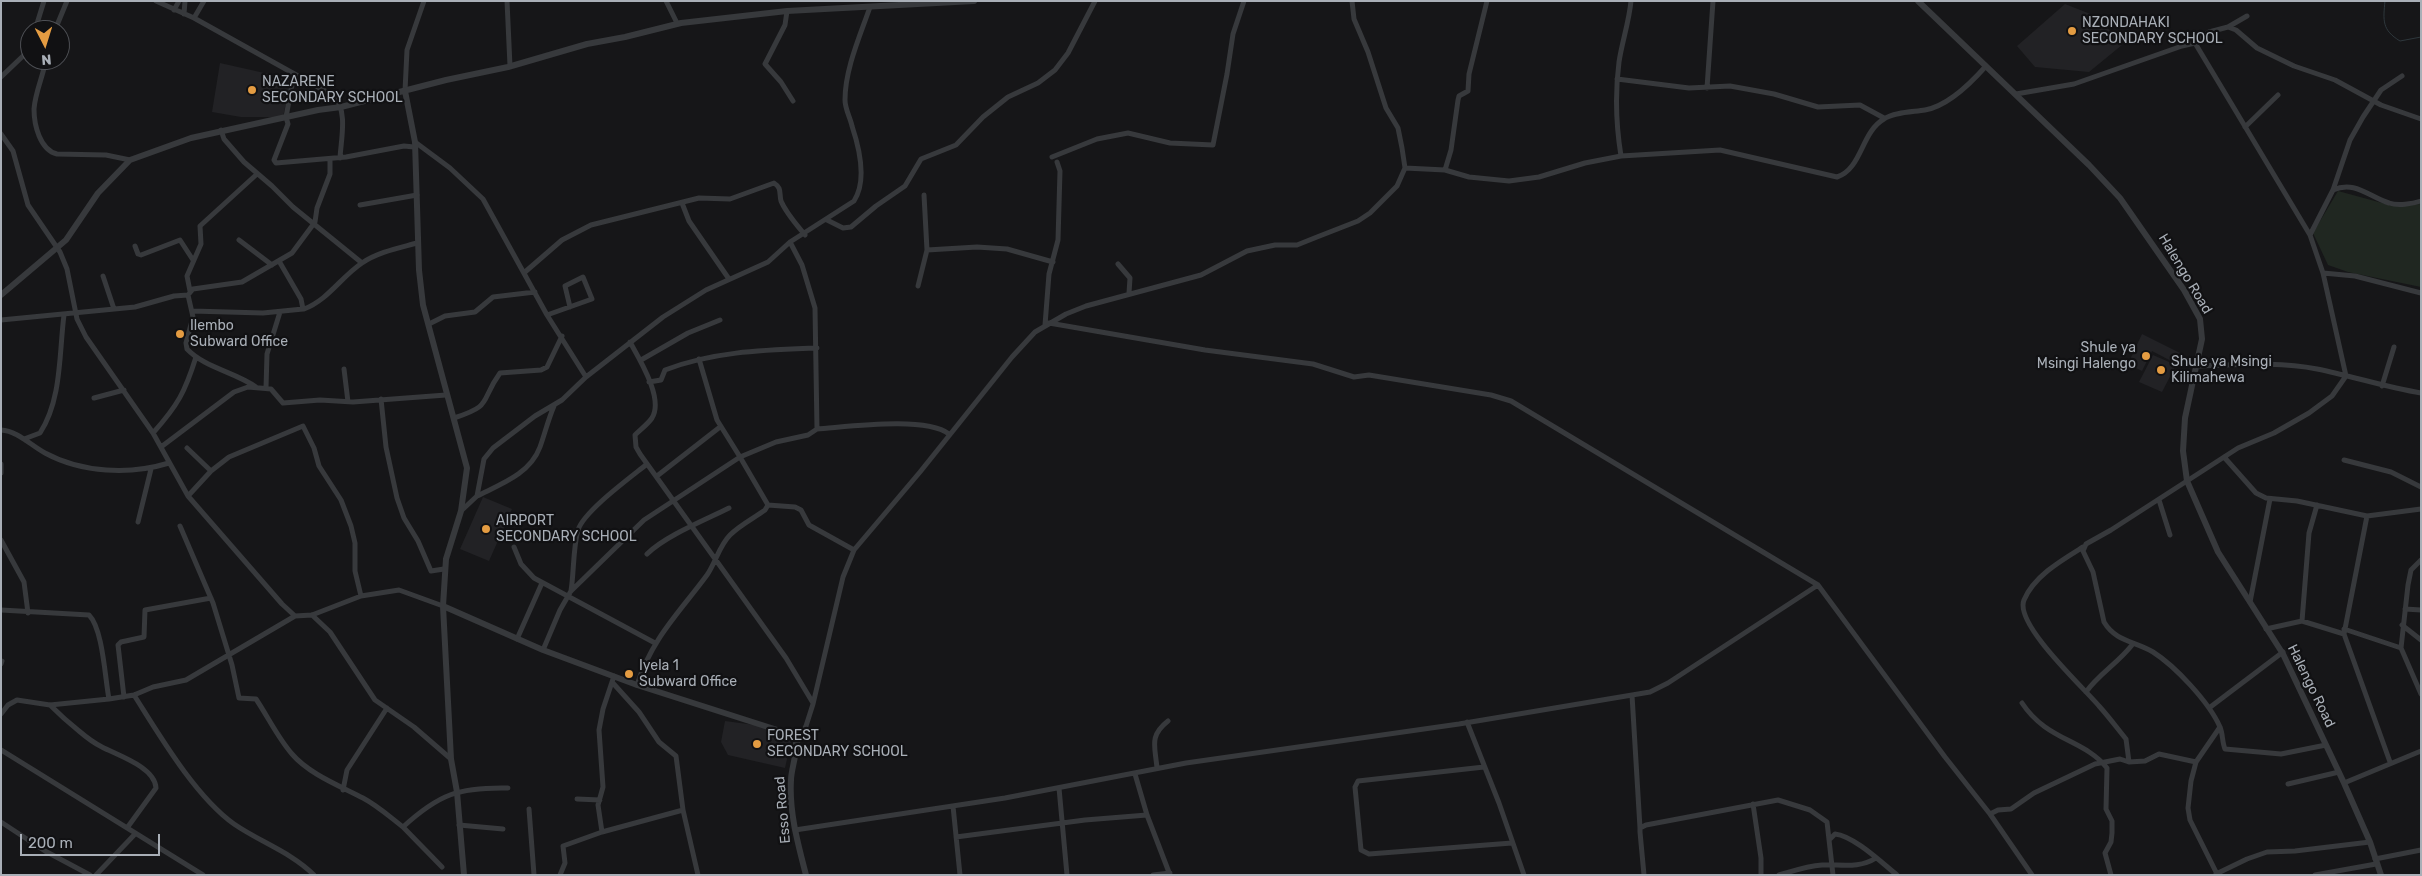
<!DOCTYPE html>
<style>
body{margin:0}
#map{position:relative;width:2422px;height:876px;overflow:hidden;background:#161618;font-family:Rubik,sans-serif}
canvas{display:block}
.frame{position:absolute;inset:0;border:2px solid #a9afb7;pointer-events:none}
.north{position:absolute;left:20px;top:20px;width:50px;height:50px;box-sizing:border-box;background:#111113;border:1px solid #4e5055;border-radius:50%;rotate:175deg;font-size:14px;font-weight:700;line-height:20px;text-align:center;color:#a9afb7}
.north::after{content:'';display:block;margin:auto;width:18px;height:22px;background:#e49c42;clip-path:polygon(50% 0,100% 100%,50% 72%,0 100%)}
.scale{position:absolute;left:20px;top:834px;width:140px;height:22px;box-sizing:border-box;border:2px solid #a9afb7;border-top:0;padding-left:6px;font-size:15px;line-height:18px;white-space:nowrap;color:#a9afb7;-webkit-text-stroke:4px #111113;paint-order:stroke}
</style>
<div id="map">
<canvas width="2422" height="876"></canvas>
<div class="frame"></div>
<div class="north">N</div>
<div class="scale">200 m</div>
</div>
<script>
const c = document.querySelector('canvas').getContext('2d');
c.lineJoin = 'round';
function paint(path, color) {
  c.fillStyle = color;
  c.fill(path, 'evenodd');
}
function stroke(path, color, width, dash) {
  c.strokeStyle = color;
  c.lineWidth = width;
  c.lineCap = dash ? 'butt' : 'round';
  c.setLineDash(dash || []);
  c.stroke(path);
}
function drawText(font, color, halo, rows, align = 'center') {
  c.font = font + ' Rubik,sans-serif';
  c.lineWidth = 4.5;
  c.setLineDash([]);
  c.textBaseline = 'middle';
  c.strokeStyle = halo;
  c.fillStyle = color;
  for (const [text, x, y, turn = 0] of rows) {
    c.save();
    c.translate(x, y);
    c.rotate((+turn || 0) * Math.PI / 180);
    c.textAlign = isNaN(turn) ? turn : align;
    if (halo) c.strokeText(text, 0, 0);
    c.fillText(text, 0, 0);
    c.restore();
  }
}
paint(new Path2D(`
 M2065,4l33,13 24,28 -33,27 -54,-5 -18,-21z
 M220,63l71,16 -8,38h-42l-29,-5z
 M2142,334l40,20 -5,10 -25,-13 -10,20 -14,-7z
 M2153,355l23,10 -14,27 -23,-10z
 M483,497l29,12 -23,52 -29,-12z
 M725,721l30,4 37,12 -7,31 -57,-13 -7,-13z`), '#222225');
paint(new Path2D(`
 M2338,191l55,15 28,-2v83l-73,-15 -20,-7 -15,-32z`), '#202721');
stroke(new Path2D(`
 M2385,1c-2,20 -3,29 15,40l21,-4`), '#2f383d', 1);
stroke(new Path2D(`
 M156,1l38,17 140,78c14,15 7,43 6,62
 M507,1l3,65
 M666,1l11,22
 M174,10l5,-9
 M787,11l-2,14 -20,39 16,18 12,19
 M184,14l1,-13
 M194,18l10,-17
 M2228,27l8,3 21,18 37,18 41,14 46,25 40,14
 M35,30l9,-29
 M55,30l12,-29
 M2195,43l14,-11 19,-5 19,-11
 M46,60c-3,16 -11,33 -12,49 0,16 6,41 23,45l49,1 24,5
 M294,74l-8,43 2,7 -14,36 2,3 70,-6 58,-11 10,1
 M1,77l22,-21 7,-12
 M1617,79l72,9 41,-2 44,8 44,13 42,-2 24,13
 M1707,88l6,-87
 M405,91l2,-41 17,-49
 M2016,94l58,-10 108,-38 13,-3 115,192 13,38 23,103 -14,20 -23,17 -35,20 -36,15 -127,82 -25,14 -3,7 10,21 11,50c12,20 31,19 49,30 22,14 56,50 67,75 3,7 2,15 5,22l56,5 45,-9
 M2245,127l33,-32
 M221,130l3,9 20,23 28,24 21,21 69,56
 M1,134l12,17 15,54 32,47 7,17 10,50 9,18 67,96 35,63 94,108 13,12 17,-1 49,-19 38,-6 44,16
 M415,142l35,26 33,31 64,116 39,62
 M1621,156c-5,-31 -6,-63 -2,-94 3,-20 10,-40 12,-61
 M1052,157l45,-18 31,-6 42,10 43,2 14,-71 6,-40 11,-33
 M1405,168l40,2 24,7 40,4 30,-4 46,-14 36,-7 99,-6 117,27c25,-8 24,-45 47,-58 10,-7 29,-7 41,-9 23,-4 46,-27 61,-44
 M1445,170l6,-20 7,-50 1,-4 9,-5 1,-17 18,-73
 M2333,190c22,-10 36,7 56,13 9,3 23,1 32,-2
 M682,203l7,18 40,58
 M360,205l57,-10
 M827,220l16,8 8,-1 25,-21 29,-20 16,-27 35,-14 27,-28 25,-20 30,-14 17,-13 13,-17 27,-52
 M2310,235l23,-45 17,-50 13,-23 18,-27 21,-14
 M239,240l33,25
 M135,246l3,8 3,1 39,-15 13,20
 M927,250l50,-3 30,2 46,13
 M1118,264l12,14 -1,15
 M525,272l37,-32 29,-15 108,-27 31,1 44,-16c8,5 5,10 7,18 5,12 15,23 24,34
 M2323,273l32,3 66,17
 M103,276l11,33
 M918,286l9,-36 -3,-55
 M190,291l-3,-15 14,-32 -1,-18 57,-52
 M304,309c24,-9 37,-32 58,-46 16,-11 37,-15 55,-20
 M192,311l71,2 40,-4 -2,-10 -22,-38
 M547,315l45,-16 -9,-22 -18,9 5,21
 M1,320l134,-13 39,-11 14,-1
 M1049,323l156,27 108,14 41,13 15,-2 122,20 20,6 307,184 127,172 45,57 42,61
 M429,324l16,-8 30,-4 18,-15 42,-5
 M1045,325l4,-51 9,-34 2,-69 -3,-9
 M630,342c10,18 34,57 22,76 -4,6 -12,12 -17,17l1,12 4,7 146,204 27,45
 M699,359l18,61 23,37 36,-15 32,-7 9,-6 -2,-121 -13,-43 -12,-23
 M641,360l47,-27 32,-13
 M2195,366c40,-1 83,-5 122,3 35,7 68,18 104,24
 M344,369l4,33
 M649,382l12,-2 4,-10c49,-19 101,-20 152,-22
 M2382,386l12,-39
 M256,387c-21,-15 -51,-19 -69,-38l-1,-6 7,-26 -5,-22 5,-6 49,-7 50,-29 23,-31 2,-14 13,-34v-15
 M266,388l1,-34 13,-42
 M94,398l30,-8
 M381,399l5,48 11,51 7,20 14,23 13,30 13,-2
 M454,418c40,-13 25,-16 46,-45l41,-3 6,-3 15,-31
 M817,429c30,-2 108,-13 132,5
 M1,430c17,1 29,15 44,23 37,20 85,22 124,10
 M153,433c25,-28 32,-41 43,-76
 M24,439l16,-6c22,-34 19,-80 24,-118
 M161,447l73,-55 14,-5 23,2 12,14 37,-3 33,2 93,-7
 M187,448l24,23
 M2224,457l32,36 10,5 31,3 70,15 54,-7
 M2344,460l47,12 30,15
 M1,464v9
 M657,476l63,-49
 M188,496l23,-25 18,-14 74,-31 11,22 5,18 22,34 10,26 4,17v28l6,25
 M477,496c24,-12 53,-22 63,-49 5,-14 8,-27 14,-41
 M2159,500l11,35
 M768,505l27,2 6,3 8,15 45,25
 M461,511l16,-15 7,-37 9,-11 42,-32 27,-16 24,-23 77,-60 43,-27 62,-28 22,-20 64,-41c13,-20 5,-54 -2,-75 -2,-9 -7,-17 -7,-26 0,-31 15,-64 25,-93
 M2367,516l-23,118 46,128
 M138,522l13,-53
 M180,526l33,77 19,62 7,33 17,1c12,18 22,39 36,55 17,20 48,32 71,44 15,8 27,19 40,29 36,-33 56,-40 105,-39
 M1,540l23,42 4,31
 M514,547l7,17 13,14 121,65
 M2083,547c-21,13 -49,29 -59,53 -10,24 60,88 75,106 10,11 18,22 27,33l3,23
 M647,554c18,-18 58,-34 82,-46
 M2421,560l-10,10 -3,15 -7,63 20,46
 M571,591c3,-19 2,-43 7,-61 6,-19 53,-53 69,-66
 M2250,602l20,-103
 M2405,609l16,1
 M1,610l88,5c14,14 16,64 20,84
 M312,615l18,17 45,68 39,27 37,32
 M2302,621l7,-88 8,-28
 M2402,625l19,15
 M2266,629l36,-8 42,13
 M2344,629l57,19
 M517,639l25,-56
 M543,650l17,-40 11,-19 73,-71 96,-63 28,48 -3,5c-11,8 -25,15 -35,25 -11,11 -14,27 -23,40 -28,38 -55,63 -70,110
 M1,664l1,-3
 M612,682l27,30 20,30 17,14 7,54 15,65
 M2086,692c13,-18 32,-29 46,-47
 M134,695c26,41 61,101 100,129 26,18 57,28 80,51
 M1632,695l8,133
 M124,697l-6,-52 3,-3 23,-5 1,-27 66,-12
 M2022,703c25,38 62,36 85,65l-1,41 6,12v12l-1,9 -6,11 6,22
 M50,705c9,9 19,18 29,26 7,6 15,12 23,16 15,8 53,20 54,41l-29,40
 M2209,708l74,-56
 M1,714l7,-9 9,-5 33,5 59,-6 25,-4 19,-8 33,-7 109,-64
 M1467,722l32,81 25,72
 M797,743l9,-17 7,-22 30,-127 11,-27 66,-78 92,-115 23,-25 31,-18 20,-8 115,-31 46,-24 28,-6h22l20,-8 41,-16 12,-8 27,-27 8,-18 -3,-20 -4,-20 -12,-20 -18,-56 -14,-33 -2,-18
 M1,750l202,125
 M1484,767l-126,14 -3,6 6,63 8,4 143,-11
 M1157,768c-2,-22 -8,-32 11,-47
 M1135,774l12,41 23,60
 M2344,783l77,-32
 M2288,784l51,-12
 M1059,788l8,87
 M343,790l4,-20 40,-62
 M577,799l23,1
 M1753,804l8,54v17
 M953,806l7,69
 M529,809l5,66
 M1990,814l8,-4 13,-1 23,-16 61,-29 25,-5 9,3 16,-1 14,-7 37,8
 M1,822l44,29 45,24
 M459,825l44,4
 M403,827l39,40
 M795,830l210,-32 181,-35 273,-39 191,-32 18,-9 150,-98
 M602,832l81,-22
 M956,837l129,-17 62,-5
 M1830,839l5,-5c19,2 47,29 62,41
 M2375,859l46,-9
 M2216,874l31,-15 20,-7 28,-1 75,-9
 M2217,874l-27,-54 -2,-12 3,-27 5,-19 24,-35
 M96,875l39,-41
 M560,875l5,-12 -2,-17 39,-14 -4,-27 5,-18 -4,-57 4,-21 11,-33
 M1153,875l17,-2
 M1644,875l-4,-43v-4l6,-3 132,-25 32,10 17,12 6,53
 M1779,875c14,-4 28,-9 43,-10 18,-1 37,4 54,-7
 M2315,875l61,-11`), '#37393c', 5);
stroke(new Path2D(`
 M1918,1l171,164 31,33 64,92 16,29 2,20 -17,79 -2,33 4,30 31,71 65,102 61,129 26,59 11,33
 M405,91l10,51 4,128 4,35 44,163 -6,43 -15,48 -3,47 8,153 6,33 7,83
 M1,295l65,-55 32,-47 32,-33 61,-22 127,-28 23,-3 105,-27 62,-13 79,-23 38,-7 56,-14 106,-12 187,-10
 M443,606l100,44 94,35 156,50c8,10 -2,32 -2,45 -2,32 7,64 15,95`), '#37393c', 6);
for (const [x, y, r, color] of [
 [2072,31,5,"#e49c42"],
 [252,90,5,"#e49c42"],
 [180,334,5,"#e49c42"],
 [2146,356,5,"#e49c42"],
 [2161,370,5,"#e49c42"],
 [486,529,5,"#e49c42"],
 [629,674,5,"#e49c42"],
 [757,744,5,"#e49c42"]
]) {
  const dot = new Path2D();
  dot.arc(x, y, r, 0, 2 * Math.PI);
  c.fillStyle = color;
  c.fill(dot);
  stroke(dot, '#111113', 2);
}
drawText('14px', '#a9afb7', '#111113', [
 ["NZONDAHAKI",2082,23],
 ["SECONDARY SCHOOL",2082,39],
 ["NAZARENE",262,82],
 ["SECONDARY SCHOOL",262,98],
 ["Ilembo",190,326],
 ["Subward Office",190,342],
 ["Shule ya",2136,348,"right"],
 ["Msingi Halengo",2136,364,"right"],
 ["Shule ya Msingi",2171,362],
 ["Kilimahewa",2171,378],
 ["AIRPORT",496,521],
 ["SECONDARY SCHOOL",496,537],
 ["Iyela 1",639,666],
 ["Subward Office",639,682],
 ["FOREST",767,736],
 ["SECONDARY SCHOOL",767,752]
], 'left');
drawText('14px', '#a9afb7', '#111113', [
 ["Halengo Road",2185,274,59],
 ["Halengo Road",2311,686,64],
 ["Esso Road",783,810,-95]
]);
</script>
